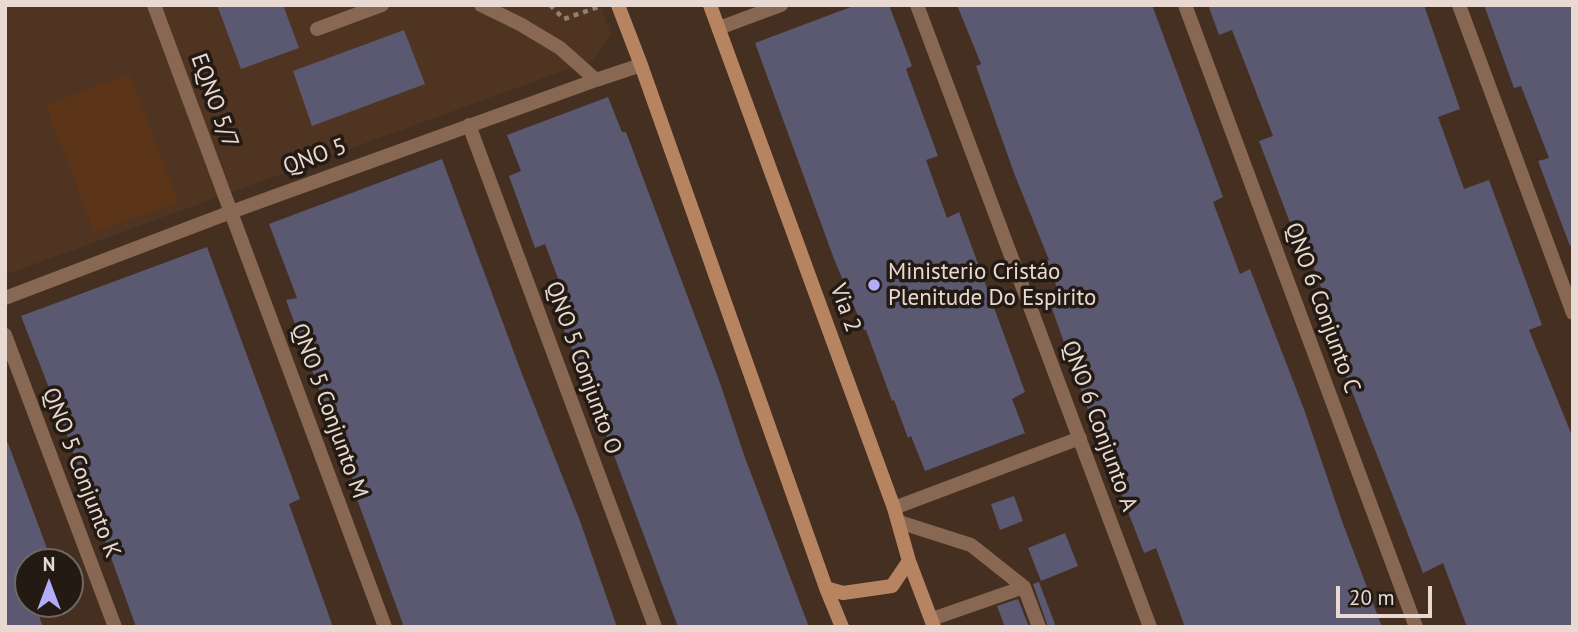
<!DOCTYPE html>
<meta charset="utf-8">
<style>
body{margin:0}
#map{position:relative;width:1578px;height:632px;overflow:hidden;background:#442f21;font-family:"PT Sans",sans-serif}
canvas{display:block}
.frame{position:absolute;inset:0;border:7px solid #e8dad2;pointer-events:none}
.north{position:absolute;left:14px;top:548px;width:70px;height:70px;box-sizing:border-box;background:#241a14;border:2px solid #726760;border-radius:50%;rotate:0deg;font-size:19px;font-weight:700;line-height:28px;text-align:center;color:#e8dad2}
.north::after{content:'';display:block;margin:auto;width:24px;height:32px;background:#b2adf9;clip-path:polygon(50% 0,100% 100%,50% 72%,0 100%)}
.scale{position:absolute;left:1336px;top:586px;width:96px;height:32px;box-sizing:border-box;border:4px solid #e8dad2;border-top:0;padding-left:9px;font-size:21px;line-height:24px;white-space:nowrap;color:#e8dad2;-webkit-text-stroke:5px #241a14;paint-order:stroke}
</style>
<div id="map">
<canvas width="1578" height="632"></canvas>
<div class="frame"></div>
<div class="north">N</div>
<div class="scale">20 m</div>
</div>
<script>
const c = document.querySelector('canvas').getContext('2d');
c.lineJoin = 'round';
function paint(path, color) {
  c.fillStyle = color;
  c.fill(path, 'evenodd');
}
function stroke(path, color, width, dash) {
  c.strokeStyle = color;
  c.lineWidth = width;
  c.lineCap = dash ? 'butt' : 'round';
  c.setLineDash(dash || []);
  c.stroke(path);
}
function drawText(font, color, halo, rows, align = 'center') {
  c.font = font + ' "PT Sans",sans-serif';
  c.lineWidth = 7;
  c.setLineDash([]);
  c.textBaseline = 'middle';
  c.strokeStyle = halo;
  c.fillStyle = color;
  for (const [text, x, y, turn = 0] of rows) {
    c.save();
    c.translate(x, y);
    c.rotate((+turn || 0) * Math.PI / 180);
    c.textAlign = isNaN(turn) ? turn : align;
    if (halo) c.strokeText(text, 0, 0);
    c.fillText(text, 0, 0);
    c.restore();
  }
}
paint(new Path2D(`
 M5,5h596l10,30 -18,25 -588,215z`), '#4f3422');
paint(new Path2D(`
 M130,74l48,128 -84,30 -48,-127z`), '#5c3417');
paint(new Path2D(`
 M217,5h66l16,43 -58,21z
 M856,5h33l23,61 -6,3 32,87 -12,4 21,58 12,-6 66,180 -13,7 13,34 -100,38 -14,-35 -3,2 -14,-38 -2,1 -26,-71h-2l-30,-71 -79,-216z
 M957,5h195l71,192 -10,5 27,72 10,-5 55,143 37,109 40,106h-197l-29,-79 -12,5 -14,-36 -13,-34 8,-4 -26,-72 -11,3 -38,-107 11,-4 -14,-38 2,-1 -35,-87 -38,-107 5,-2z
 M1208,5h216l36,104 -22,8 26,72 25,-9 53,145 -13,5 44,108v189h-106l-24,-64 -20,10 -84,-215 -2,1 -12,-36 8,-3 -27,-73 -6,2 -41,-108 14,-5 -41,-106 -13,5z
 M1484,5h89v241h-3l-32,-85 11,-3 -28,-72 -7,2z
 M404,30l21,54 -113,42 -19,-55z
 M608,97l14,35h4l13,35 81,216 24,72 65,172h-131l-88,-236 -30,-70 13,-3 -28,-74 -10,4 -26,-72 12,-5 -14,-36z
 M442,159l80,215 58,147 37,106h-213l-54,-147h3l-25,-74 -2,2 -40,-108 11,-2 -28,-74z
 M207,247l93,252 -11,5 44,123h-197l-73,-203 -42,-108z
 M5,443h3l44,119h-32l8,23v19h7l8,23h-38z
 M1014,496l9,25 -23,9 -9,-26z
 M1065,533l13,33 -37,15 -13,-33z
 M1039,582l17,45h-8l-15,-43z
 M1018,599l11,28h-24l-8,-21z`), '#5a5971');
stroke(new Path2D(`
 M550,5l14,14 34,-12`), '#918075', 4.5, [5, 5]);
stroke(new Path2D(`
 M899,522l72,23 53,42 15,40
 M932,619l92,-32`), '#886853', 14);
stroke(new Path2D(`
 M154,5l231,622
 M481,5l39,19 40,24 36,32
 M917,5l233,622
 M1185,5l231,622
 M1459,5l114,308
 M719,28l62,-23
 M317,29l65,-24
 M469,125l186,502
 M5,298l226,-86 365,-132 45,-15
 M5,335l110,292
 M894,508l186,-70`), '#886853', 14);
stroke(new Path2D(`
 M618,5l23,60 185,523 16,39
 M710,5l184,503 15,53 25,66
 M826,588l17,5 49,-7 17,-25`), '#b78462', 14);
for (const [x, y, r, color] of [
 [874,285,7,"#b2adf9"]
]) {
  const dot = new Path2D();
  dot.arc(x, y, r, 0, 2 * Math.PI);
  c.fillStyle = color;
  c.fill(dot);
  stroke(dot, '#241a14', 2.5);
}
drawText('23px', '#e8dad2', '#241a14', [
 ["EQNO 5/7",214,101,70],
 ["QNO 5",315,157,-20],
 ["Via 2",845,308,70],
 ["QNO 6 Conjunto C",1322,308,70],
 ["QNO 5 Conjunto O",583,368,70],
 ["QNO 5 Conjunto M",329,411,70],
 ["QNO 6 Conjunto A",1099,426,70],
 ["QNO 5 Conjunto K",81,473,69]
]);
drawText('23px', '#e8dad2', '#241a14', [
 ["Ministerio Cristáo",888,272],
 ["Plenitude Do Espirito",888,298]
], 'left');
</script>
